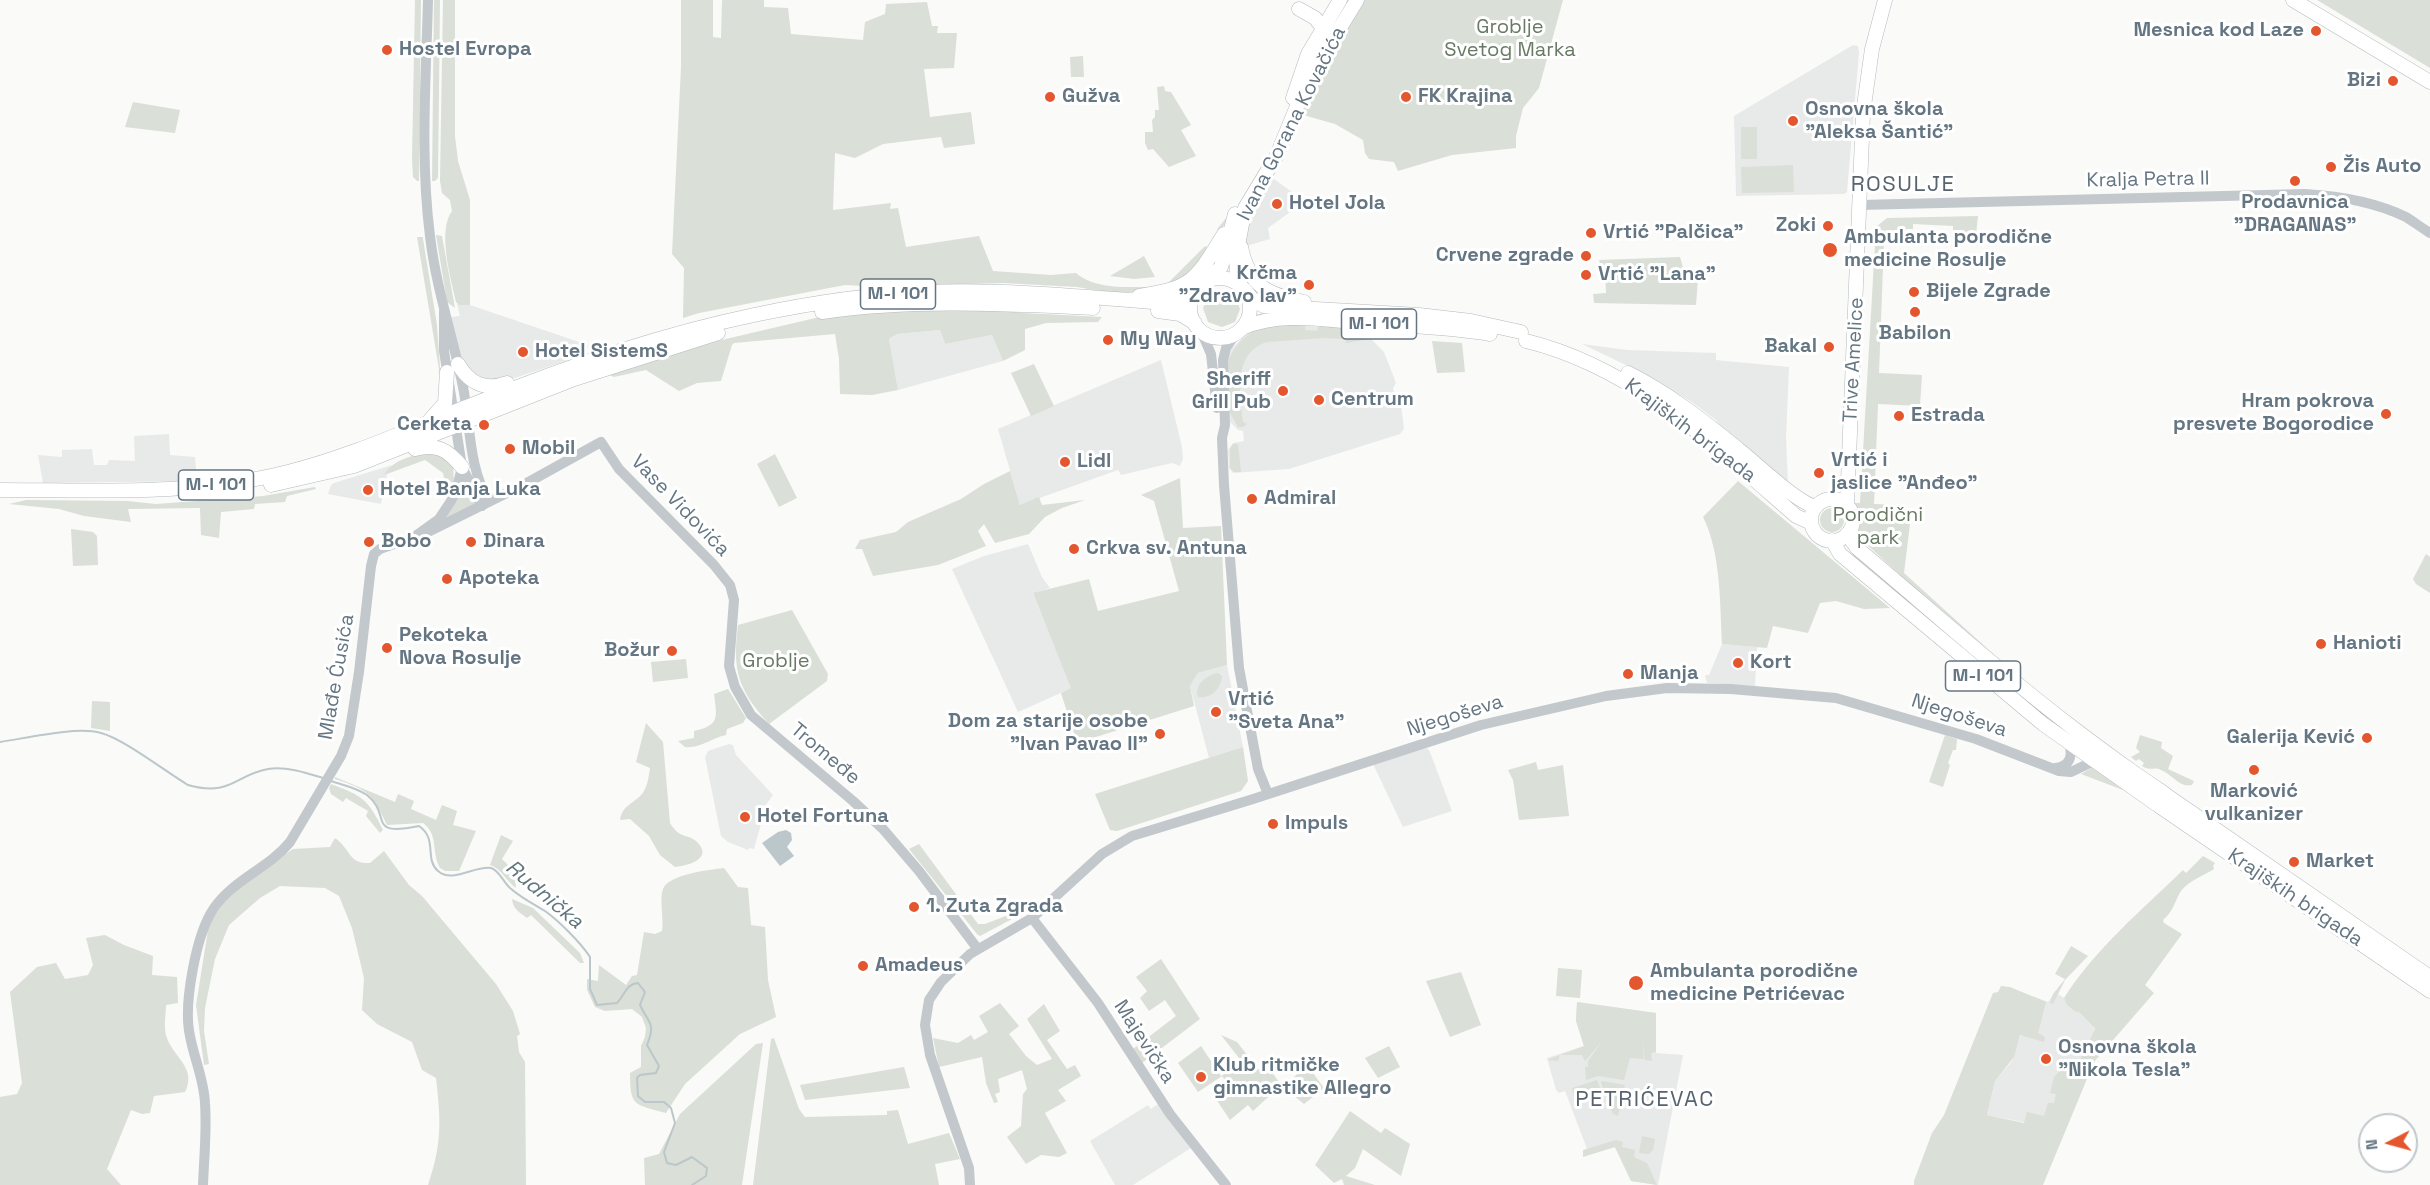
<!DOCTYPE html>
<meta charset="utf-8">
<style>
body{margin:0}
#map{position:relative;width:2430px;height:1185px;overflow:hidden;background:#fafaf8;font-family:"Space Grotesk",sans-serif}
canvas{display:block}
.north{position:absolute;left:2358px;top:1113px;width:60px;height:60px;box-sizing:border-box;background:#fff;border:2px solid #c1c8cd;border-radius:50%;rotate:264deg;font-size:16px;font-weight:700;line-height:24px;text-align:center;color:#657683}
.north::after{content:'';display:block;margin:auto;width:21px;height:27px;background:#e4572e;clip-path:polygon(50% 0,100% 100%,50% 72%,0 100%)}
</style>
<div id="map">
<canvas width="2430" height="1185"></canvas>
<div class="north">N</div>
</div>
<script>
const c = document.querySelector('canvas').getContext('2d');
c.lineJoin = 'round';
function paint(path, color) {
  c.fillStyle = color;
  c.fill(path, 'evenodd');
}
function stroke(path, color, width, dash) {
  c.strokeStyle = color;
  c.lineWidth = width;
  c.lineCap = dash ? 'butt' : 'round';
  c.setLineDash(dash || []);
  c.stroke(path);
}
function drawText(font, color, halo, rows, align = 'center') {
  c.font = font + ' "Space Grotesk",sans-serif';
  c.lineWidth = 6;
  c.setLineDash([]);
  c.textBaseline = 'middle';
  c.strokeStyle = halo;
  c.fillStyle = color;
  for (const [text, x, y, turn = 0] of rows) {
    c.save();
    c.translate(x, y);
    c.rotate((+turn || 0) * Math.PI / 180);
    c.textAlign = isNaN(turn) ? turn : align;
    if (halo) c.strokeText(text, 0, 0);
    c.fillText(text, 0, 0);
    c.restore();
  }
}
paint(new Path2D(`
 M1853,45l5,1 1,7 -12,139 -3,2 -108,2 -2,-80z
 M1270,176l26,19 5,5 -1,5 -32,23 2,11 -24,7v-32z
 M457,304l13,1 118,40 -2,9 -86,29 -18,-1 -20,-17 -11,-48 9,-1z
 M1293,324l25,3 19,-3 29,10 18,18 12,31 -3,5 1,5 6,3 4,33 -4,5 -111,35 -56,4 -4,-5 -1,-18 5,-7 11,-2 -1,-10 -5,-1 -8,-8 -5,-58 7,-16 22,-21z
 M940,330l5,14 47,-9 11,26 -105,29 -9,-51 8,-5z
 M1582,344l45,6 89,3v7l73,7 -3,71 2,46 -67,-56 -5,-8 -23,-17 -40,-25z
 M1161,360l21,87 1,12 -3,7 -8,-3 -51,12 -3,-5 -98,35 -22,-76z
 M169,434l1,21 25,2 2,24 -154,2 -5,-28 24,2v-7l30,-1 2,16h13l2,-5 26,1 -1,-25z
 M392,465l-8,10 3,-1 -6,30 -53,-10 3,-9 3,-2z
 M1028,544l14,33 8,11 -17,6 39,94 -54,24 -66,-143 32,-13z
 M1722,644l35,3 -2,39 -48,-3 -2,-8h4z
 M1227,665l16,82 -34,11 -19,-72 8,-13z
 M729,744l4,1 3,10 37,40 -6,8 -13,46 -5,-1 -1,2 -20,-8 -7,-6 -16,-79 3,-6z
 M1427,748l3,4 22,59 -49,16 -30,-63z
 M2055,992l9,6 2,6 8,7 6,2 15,14 -46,100 -62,-12 8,-34 17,-20 8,-26 3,1 10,-40 15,6z
 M1577,1002l79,11v40l27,2 -25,130 -27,-4 -16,-34 -26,7 -24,-63 -6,2 -3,-3 -9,-32 37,-12 -8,-25z
 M1158,1104l33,44 -58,37h-18l-25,-44 58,-36 3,4z`), '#e8e9e9');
paint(new Path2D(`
 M415,0h6l-2,181h-2l-4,-4 -1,-18z
 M434,0h6l-2,178 -3,3h-3z
 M443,0h12v136l3,25 12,39v105h-11l-3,-3c-5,-23 -19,-71 -4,-91l-2,-11 -8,-7 -2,-12z
 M681,0h32v37l8,1 1,-38h42v7l24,1 3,26 72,6 2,-18 20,-8 1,-10 41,-2 5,24h6l-1,7h20l-3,35 -30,1 6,48 41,-5 4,32 -31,4 -3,-11 -58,7 -28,14 -20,-5 -2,57 58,-7 -1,6 8,-1 8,39 73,-11 14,35 58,4 25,-2c18,16 49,14 71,14l1,4 -36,2 -35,-6 -74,-4 -119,4 -39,-2 -146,28 -16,5 1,-50 -12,-14 9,-187z
 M1361,0h202l-24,88 -16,20 -7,28v12l-64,7 -54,16 -4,-9 -25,-3 -4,-6 -2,-13 -28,-16 -35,-10 7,-18z
 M2317,0h113v68z
 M1083,56l1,21h-13l-1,-20z
 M1164,86l1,5 6,1 20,33 -10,5 15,26 -27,11 -16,-18 -5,1 -3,-7v-11h8l-1,-12 3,-3v-7h4l-2,-23z
 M133,102l47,8 -5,23 -50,-6z
 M1741,127h16v32h-16z
 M1793,165l1,27 -52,1 -1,-26z
 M1231,212l-25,47 -13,15 -27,11 39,-39 3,2 5,-4 5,-16z
 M1978,216l-2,19 -23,-1v-8l-40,-2v5h-7v4h-4v7h-18l-5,133 43,2 -2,31 -42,-2 -4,100 26,1 -2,16 12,3 -6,49 119,108 110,82 -16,-7 -48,-35 -84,-69 -121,-110 -10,-12 2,-14 -4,-13h8l16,-276 11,-9z
 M436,235l6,1 13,72 -8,-6z
 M417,237h6v2l14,86 4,56z
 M1144,256l11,21 -21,2 -24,-3z
 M1680,257l4,14 6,8h8l-2,26 -102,-2 -1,-9 13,-1 -1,-22 -4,-4 -2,-7z
 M1223,290l12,6 5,13 -5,13 -13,5 -14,-5 -5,-14 6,-13z
 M979,307l44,6 79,4 -4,5 -52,1 -21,6v21l-22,11 -11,-26 -47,9 -5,-14 -43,4 -8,5 9,51 -26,5 -32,-1 -1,-35 -4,-25 -101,9 -2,2 -11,36 -24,2 -18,8 -33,-21 -32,7 -7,-3 106,-32 111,-26z
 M1293,324l12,2v4l12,1 1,-4 19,-3 29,10 3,5 -23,4v-4l-23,-1 -56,4c-35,11 -27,53 -24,80l4,2 -4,3h-5l-9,-16 -1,-50c5,-13 14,-24 27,-30v-4z
 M1432,341l30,2 3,29 -28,1z
 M1034,364l20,42 -23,10 -20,-43z
 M1233,444h5l3,28h-7l-4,-4v-19z
 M438,452l15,13 1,17 -6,16 -5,-25 -18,-13 -41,15c9,-17 36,-22 54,-23z
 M775,454l22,44 -18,9 -22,-43z
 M1010,471l10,34 19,-8 3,8 43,-5 -23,8 -17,9 -16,17 -34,9 -11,-19 -6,7 8,15 -48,19 -65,11 -11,-27h-7l5,-9 36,-8 12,-10 53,-23 23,-15z
 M1180,478l3,50 38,-2 6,139 -29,8 -8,13 4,20 -117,37 -16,-50 10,-5 -38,-95 56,-14 9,32 81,-20 -25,-90 -13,-6z
 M463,479l13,24 -33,16z
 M1738,481l152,127 -26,1 -28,-8 -16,2 -12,30 -35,-7 -6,22 -45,-4c-2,-39 -1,-92 -19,-127z
 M315,487l1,2 -29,7 -2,6 -30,2 -1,5 -33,3 -2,26 -18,-3 -1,-27 -72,1 3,13 -47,-6 -25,-7 -50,-5 17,-4 101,1 29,3 107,-8z
 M1820 520a12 12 0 1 1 24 0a12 12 0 1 1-24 0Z
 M71,529l22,3 4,4 1,29 -25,1z
 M1856,552l305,244 -2,4 -106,-75 -202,-169z
 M2426,554l4,3v36l-14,-9 -3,-5z
 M792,610l36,64 -1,7 -58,43c-31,-34 -37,-54 -31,-99z
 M686,659l2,19 -35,4 -2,-20z
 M1218,673l4,3c-1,13 -11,23 -24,21 -4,-13 9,-22 20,-24z
 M728,689l18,29 -3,5 -16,6 -1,6c-14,3 -27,14 -41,12l-7,-6 16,-3v-7c26,-6 23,-13 20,-37z
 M92,701l18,1v29l-19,-3z
 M646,723l17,19 7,81c10,17 19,10 28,20 15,16 -11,23 -23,24l-15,-12 -11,-19 -19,-17 -10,1c2,-16 17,-17 24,-29 4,-7 5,-16 6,-23l-14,-6z
 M1945,735l12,4 -1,11h-3l-5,13 2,2 -7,22 -14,-5z
 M2140,735l22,7 -1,6 12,8 -5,13 26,12 -2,4c-13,3 -20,-11 -31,-15 -8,-4 -9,2 -19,-4l2,-3 -5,-4 -3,2 -5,-4 9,-5 -4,-4z
 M1243,747l5,34 -7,10 -124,40 -7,-1 -15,-36z
 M1536,762l2,8 25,-5 6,51 -50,4 -6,-40 -5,-10z
 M2093,767l39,28 -9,-5 -42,-16z
 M335,777l60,25 3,-8 16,7 -3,8 25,11 6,-15 15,6 -4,14 23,6 -17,40h-14l-5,-3c-9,-16 -1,-33 -17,-45l-36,2c-15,-31 -18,-35 -52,-46z
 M331,784c32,12 37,15 52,46l-3,3 -14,-17 2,-5 -22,-13 -3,4 -12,-8 -2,-6z
 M501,835l12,6 -11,18 17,17 -4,3 1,9c-10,-7 -14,-19 -26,-23z
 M335,838c16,11 13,26 35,25l14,-12 25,34 13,11 74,88 17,27 7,23 -3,2 2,16 6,10 1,123h-98c14,-41 13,-64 8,-107l-14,-8 -10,-28 -35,-18 -15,-14 2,-32 -12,-50 -13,-32 -14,-8 -45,-2 -20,12 -31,27 -14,34 -10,49 -1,23 5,33 -5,1 -8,-60 12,-75 5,-12 11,-15 21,-21 48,-33 37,-2z
 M919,844l59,80h7l26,-10 3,4 -34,18 -3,-2 -68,-85z
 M2203,856l12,7 -2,3 1,3c-9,6 -26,12 -33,22 -7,11 -7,20 -18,29l1,3 18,11 -37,51 9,8 -60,69 -51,123h-129v-4l18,-48 12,-18 49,-122 5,-1 3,-6 9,1 36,15 -8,31 7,4 -1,5 -24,-7 -6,22 -19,24 -8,34 37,8 3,-11 17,4 4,-13h6l2,-9 -6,-1 4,-16 10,-11 11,4 20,-42 -15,-15 -6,-2 -8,-7 -2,-6c31,-49 78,-88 119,-128l3,3z
 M724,868l14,19 10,1 3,37 14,2 3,53 8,37 -36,17 -55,50 -19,29c-31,-9 -36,-5 -36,-40l11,-6v-21l4,-9 1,-9 -4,-11 -10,-8 -27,2 -10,-4 -8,-17v-11l11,2 1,-16 27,20 6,-9 5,-1 7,-43 11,2 7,-3c2,-13 -3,-31 1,-42 6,-15 46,-19 61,-21z
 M512,899l21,9 47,45 4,10h-4l-49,-48 -4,3c-8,-6 -14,-9 -15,-19z
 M105,935l19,10 29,11 -1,19 25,2 1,26 -12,2c0,10 -3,24 1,33 7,20 30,30 18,54l-31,4 -4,17 -8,1 -11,-4 -24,59 14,16h-121v-88l17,-3 5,-11 -12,-91 27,-25 19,-4 9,16 23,-4 5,-10 -7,-27z
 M2071,946l17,10 -23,24 -12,24 -3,-1 3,-9 12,-15 -10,-5z
 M1161,959l39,60 -58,44 -9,-14 43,-33 -11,-16 -16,11 -9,-13 7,-7 -11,-14z
 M1558,968l24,2 -2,28 -24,-2z
 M1461,972l20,53 -31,12 -24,-56z
 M1577,1002l79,11v39l-5,1 1,8 -7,-1 -3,-22 2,21 -14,-1 -6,22 -26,-4 -12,4 -1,-13h3v-6l15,-21 -18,21 -3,-6h-22l-2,6 -11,-1 37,-14 -8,-25z
 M1000,1003l19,23 -10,8 17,22 11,9 15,-6 -25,-40 17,-15 16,27 -13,9 20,29 8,-4 6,11 -23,14 8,11 -21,12 22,40 -8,4 -18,-2 -15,9 -19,-27 14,-11 2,-32 4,-5 -5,-19 -24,9 2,13 -5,2 3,8 -4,1 -8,-20 -4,-26 -43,10 -6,-29 25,5 13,-8 3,5 14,-8 -9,-16z
 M1221,1035l16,7 22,28 8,-5 14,20 -28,26 -5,-6 -18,15 -14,-21 15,-10 -9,-13 -24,16 -20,-29 23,-17 20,30 22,-13z
 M774,1038l25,71 6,8 82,-2v-4l11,-1 10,34 41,-11 11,26 -25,5 4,21h-186l18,-146z
 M763,1043l-21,142h-97l-1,-27 15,-4 21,-40 76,-70z
 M1389,1046l11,21 -22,11 -13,-20z
 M1308,1066l16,22 -20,16 -22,-18z
 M904,1067l6,21 -105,12 -5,-15z
 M1597,1080l3,8 -26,9 -2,-9z
 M1602,1081l23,4 -7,31 -5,-2 -12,-31z
 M1350,1111l31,22 4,-5 25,16 -9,32 -38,-27 -8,19 -9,8 29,9h-31l-2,-6 -8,4 -19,-18z
 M1642,1136l13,3 -2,11 -4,4 -10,-1z
 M1616,1140l7,2 -1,5 13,3 -1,7 13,6 10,22 -26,-4 -16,-34 -32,10v-7z`), '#dadfd7');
paint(new Path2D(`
 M786,830l5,3 1,7 -5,7 7,9 -14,10 -18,-23 16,-11z`), '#bbc7cb');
stroke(new Path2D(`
 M0,742c27,-4 77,-16 101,-9 23,6 65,39 87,52 42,12 47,-10 80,-16 18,-3 39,4 55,9
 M331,781c12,4 26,7 36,14 26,21 -2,42 52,31 19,13 5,33 19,45 15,13 37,-6 53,-3 8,2 13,15 19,20 10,9 23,16 35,23 14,10 36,32 45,46v32l7,16 20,-2c8,-8 9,-19 21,-20l7,9 -5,13c9,19 16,18 7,40l12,21 -3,7 -16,2 -3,3 1,18 7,6h19l7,6 4,15 -11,29 3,11 9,2 16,-8 15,11 -1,8 -14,9`), '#bbc7cb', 2);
const major = new Path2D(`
 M2293,0l137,82
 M1299,9l16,9 12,15
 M1293,98l15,-44 32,-54
 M1241,247c8,39 26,48 63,55
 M1190 308a30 30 0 1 1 60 0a30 30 0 1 1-60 0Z
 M1206,281l15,-14 14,-53
 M1241,286l-4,-8 -1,-22 9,-48 32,-53 23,-56 17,-34 40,-65
 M1244,289l9,11 11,6 155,9 52,6 50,11
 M1139,296c55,-8 57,-17 85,-62
 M1158,311l22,3 15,9
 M822,312c91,-13 181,-8 271,-4
 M1242,328c39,-17 83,-8 124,-5 41,3 83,4 124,11
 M1526,341c107,26 188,104 270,175l15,7
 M458,364c12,20 27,27 49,19
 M1628,373c40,20 76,48 110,76 17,13 59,54 78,58
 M430,420l15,-17 2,-31
 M415,449c22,-6 33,1 47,18
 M271,485l83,-19 220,-87 144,-46
 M0,490c96,0 194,6 288,-18 64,-16 124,-44 186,-68 91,-37 184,-69 280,-89 57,-12 115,-21 173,-23 80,-3 161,5 241,11l19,-3 9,-10
 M1811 520a21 21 0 1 1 42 0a21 21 0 1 1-42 0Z
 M1847,506l16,-393 9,-64 13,-49
 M1847,534l10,14c100,84 197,173 307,245
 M1832,540l8,14 203,170 113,80
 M2166,795l264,182
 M2159,806l271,185`);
stroke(major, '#b5babe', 15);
stroke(new Path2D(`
 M428,0c-2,79 -8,158 2,236 6,52 23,101 33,151 8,40 5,79 26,115
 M1860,205l445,-11c35,2 70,8 101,23 8,5 16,11 24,16
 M1201,331l10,23 6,54
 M1237,332l-11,16 -3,12 2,65 -3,13 2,47 15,183 19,101 10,25
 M462,467l20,39
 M430,531l95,-47 76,-42 18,27 95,96 16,20 4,15 -5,66 6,21 16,28 102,86 30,28 36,42 58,77
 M2055,768c15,-1 18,-12 14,-25
 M1032,918l66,85 72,111 56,71
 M203,1185c1,-27 4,-55 2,-82 -1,-23 -11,-45 -15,-67 -7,-31 6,-102 24,-128 20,-29 55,-40 76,-66l51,-86 8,-20 10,-64 12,-106 3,-12 6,-5 34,-12 25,-18 12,-18 7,-17 4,-17 -18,-116v-40
 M970,1185l-1,-17 -39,-113 -5,-30 4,-25 12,-18 29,-28 62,-36 70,-64 30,-18 118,-36 231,-75 125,-29 61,-8 64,1 105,9 140,41 83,32 12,1 23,-11`), '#c3c8cc', 10);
stroke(major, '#fff', 14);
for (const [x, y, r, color] of [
 [2316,31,6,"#e4572e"],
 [387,50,6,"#e4572e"],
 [2393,81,6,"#e4572e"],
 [1050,97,6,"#e4572e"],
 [1406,97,6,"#e4572e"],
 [1793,121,6,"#e4572e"],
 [2331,167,6,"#e4572e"],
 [2295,181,6,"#e4572e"],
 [1277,204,6,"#e4572e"],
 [1828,226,6,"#e4572e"],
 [1591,233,6,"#e4572e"],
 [1830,250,8,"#e4572e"],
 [1586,256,6,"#e4572e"],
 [1586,275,6,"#e4572e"],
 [1309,285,6,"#e4572e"],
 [1914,292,6,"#e4572e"],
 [1915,312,6,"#e4572e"],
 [1108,340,6,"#e4572e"],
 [1829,347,6,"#e4572e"],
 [523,352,6,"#e4572e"],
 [1283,391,6,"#e4572e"],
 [1319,400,6,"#e4572e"],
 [2386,414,6,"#e4572e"],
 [1899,416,6,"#e4572e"],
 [484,425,6,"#e4572e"],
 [510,449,6,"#e4572e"],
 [1065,462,6,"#e4572e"],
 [1819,473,6,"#e4572e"],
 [368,490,6,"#e4572e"],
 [1252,499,6,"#e4572e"],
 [369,542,6,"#e4572e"],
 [471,542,6,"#e4572e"],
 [1074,549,6,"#e4572e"],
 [447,579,6,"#e4572e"],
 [2321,644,6,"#e4572e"],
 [387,648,6,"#e4572e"],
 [672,651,6,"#e4572e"],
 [1738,663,6,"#e4572e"],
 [1628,674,6,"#e4572e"],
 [1216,712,6,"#e4572e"],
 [1160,734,6,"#e4572e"],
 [2367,738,6,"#e4572e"],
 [2254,770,6,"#e4572e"],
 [745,817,6,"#e4572e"],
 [1273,824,6,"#e4572e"],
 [2294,862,6,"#e4572e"],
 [914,907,6,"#e4572e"],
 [863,966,6,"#e4572e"],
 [1636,983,8,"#e4572e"],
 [2046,1059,6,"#e4572e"],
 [1201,1077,6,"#e4572e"]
]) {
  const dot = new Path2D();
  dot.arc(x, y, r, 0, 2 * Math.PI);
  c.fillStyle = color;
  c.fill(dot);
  stroke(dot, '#fff', 2);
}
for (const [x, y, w] of [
 [898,294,75],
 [1379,324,75],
 [216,485,75],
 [1983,676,75]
]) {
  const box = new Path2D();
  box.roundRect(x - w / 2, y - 15, w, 30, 4.5);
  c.fillStyle = '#fff';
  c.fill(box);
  stroke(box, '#657683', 1.5);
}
drawText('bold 18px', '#657683', null, [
 ["M-I 101",898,294],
 ["M-I 101",1379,324],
 ["M-I 101",216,485],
 ["M-I 101",1983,676]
]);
drawText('20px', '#687a64', '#fff', [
 ["Groblje",1510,28],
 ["Svetog Marka",1510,51],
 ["Porodični",1878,516],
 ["park",1878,539],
 ["Groblje",776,662]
]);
drawText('bold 20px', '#657683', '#fff', [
 ["Mesnica kod Laze",2304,31,"right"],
 ["Hostel Evropa",399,50],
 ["Bizi",2381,81,"right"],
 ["Gužva",1062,97],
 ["FK Krajina",1418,97],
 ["Osnovna škola",1805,110],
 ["\"Aleksa Šantić\"",1805,133],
 ["Žis Auto",2343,167],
 ["Prodavnica",2295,203,"center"],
 ["\"DRAGANAS\"",2295,226,"center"],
 ["Hotel Jola",1289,204],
 ["Zoki",1816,226,"right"],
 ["Vrtić \"Palčica\"",1603,233],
 ["Ambulanta porodične",1844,238],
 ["medicine Rosulje",1844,261],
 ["Crvene zgrade",1574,256,"right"],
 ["Krčma",1297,274,"right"],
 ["\"Zdravo lav\"",1297,297,"right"],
 ["Vrtić \"Lana\"",1598,275],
 ["Bijele Zgrade",1926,292],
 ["Babilon",1915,334,"center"],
 ["My Way",1120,340],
 ["Bakal",1817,347,"right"],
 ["Hotel SistemS",535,352],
 ["Sheriff",1271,380,"right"],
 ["Grill Pub",1271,403,"right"],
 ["Centrum",1331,400],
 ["Hram pokrova",2374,402,"right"],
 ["presvete Bogorodice",2374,425,"right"],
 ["Estrada",1911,416],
 ["Cerketa",472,425,"right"],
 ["Mobil",522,449],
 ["Vrtić i",1831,461],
 ["jaslice \"Anđeo\"",1831,484],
 ["Lidl",1077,462],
 ["Hotel Banja Luka",380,490],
 ["Admiral",1264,499],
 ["Bobo",381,542],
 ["Dinara",483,542],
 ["Crkva sv. Antuna",1086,549],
 ["Apoteka",459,579],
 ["Pekoteka",399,636],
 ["Nova Rosulje",399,659],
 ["Hanioti",2333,644],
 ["Božur",660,651,"right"],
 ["Kort",1750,663],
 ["Manja",1640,674],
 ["Vrtić",1228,700],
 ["\"Sveta Ana\"",1228,723],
 ["Dom za starije osobe",1148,722,"right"],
 ["\"Ivan Pavao II\"",1148,745,"right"],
 ["Galerija Kević",2355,738,"right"],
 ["Marković",2254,792,"center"],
 ["vulkanizer",2254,815,"center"],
 ["Hotel Fortuna",757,817],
 ["Impuls",1285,824],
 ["Market",2306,862],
 ["1. Zuta Zgrada",926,907],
 ["Amadeus",875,966],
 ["Ambulanta porodične",1650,972],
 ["medicine Petrićevac",1650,995],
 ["Osnovna škola",2058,1048],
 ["\"Nikola Tesla\"",2058,1071],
 ["Klub ritmičke",1213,1066],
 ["gimnastike Allegro",1213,1089]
], 'left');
drawText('20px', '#657683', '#fff', [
 ["Ivana Gorana Kovačića",1292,124,-63],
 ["Kralja Petra II",2148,180,-1],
 ["Trive Amelice",1854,360,-87],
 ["Krajiških brigada",1690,431,37],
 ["Vase Vidovića",680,506,46],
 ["Mlađe Ćusića",337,677,-80],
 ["Njegoševa",1455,716,-17],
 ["Njegoševa",1959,716,18],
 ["Tromeđe",825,754,40],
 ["Krajiških brigada",2295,898,34],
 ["Majevička",1144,1042,57]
]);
drawText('italic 21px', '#60757c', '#fff', [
 ["Rudnička",544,895,40]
]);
c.letterSpacing = '1.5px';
drawText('22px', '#57646e', '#fff', [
 ["ROSULJE",1903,185],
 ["PETRIĆEVAC",1645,1100]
]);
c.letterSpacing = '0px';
</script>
